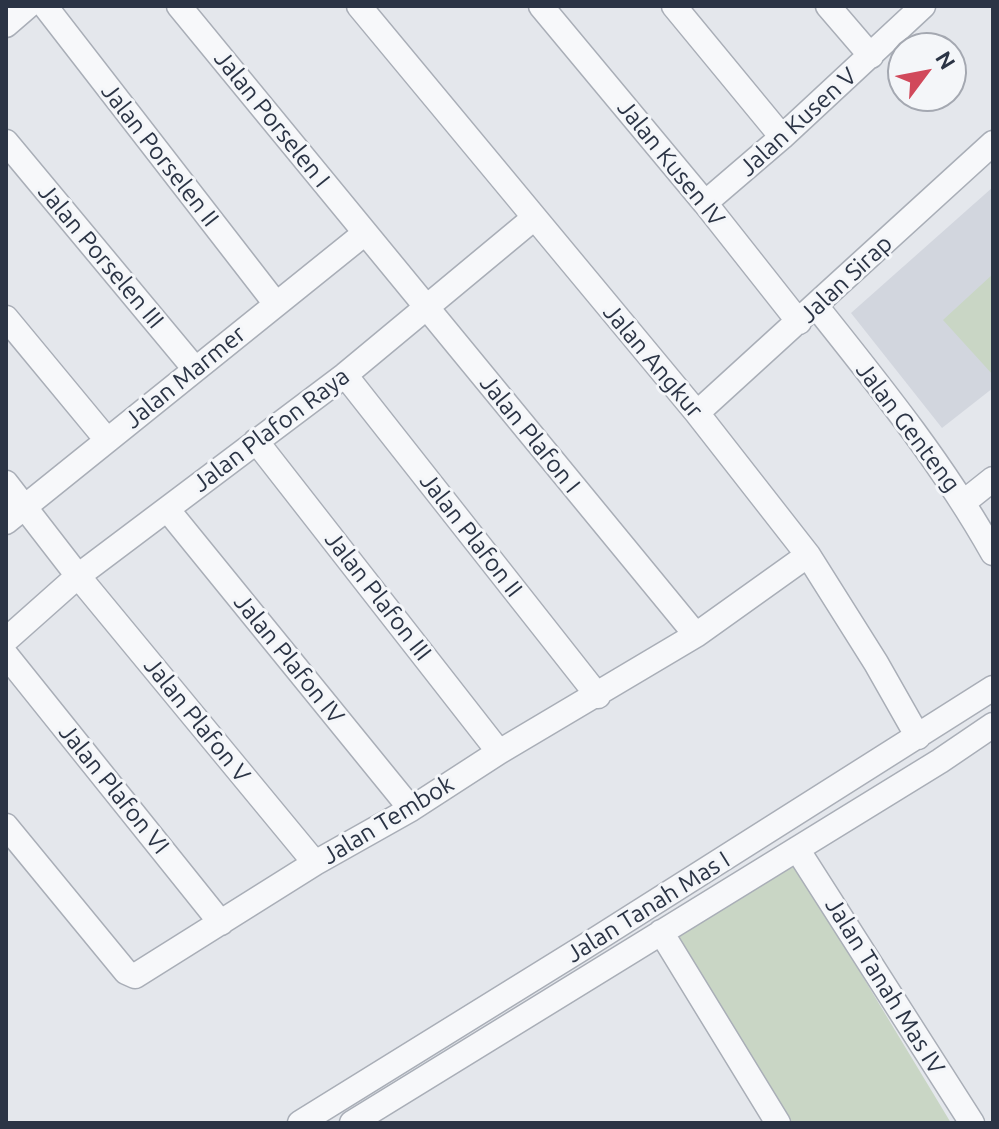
<!DOCTYPE html>
<style>
body{margin:0}
#map{position:relative;width:999px;height:1129px;overflow:hidden;background:#e4e7ec;font-family:Ubuntu,sans-serif}
canvas{display:block}
.frame{position:absolute;inset:0;border:8px solid #2b3445;pointer-events:none}
.north{position:absolute;left:887px;top:32px;width:80px;height:80px;box-sizing:border-box;background:#f4f6f9;border:2px solid #a4a8b1;border-radius:50%;rotate:58deg;font-size:22px;font-weight:700;line-height:32px;text-align:center;color:#2b3445}
.north::after{content:'';display:block;margin:auto;width:28px;height:36px;background:#d1495b;clip-path:polygon(50% 0,100% 100%,50% 72%,0 100%)}
</style>
<div id="map">
<canvas width="999" height="1129"></canvas>
<div class="frame"></div>
<div class="north">N</div>
</div>
<script>
const c = document.querySelector('canvas').getContext('2d');
c.lineJoin = 'round';
function paint(path, color) {
  c.fillStyle = color;
  c.fill(path, 'evenodd');
}
function stroke(path, color, width, dash) {
  c.strokeStyle = color;
  c.lineWidth = width;
  c.lineCap = dash ? 'butt' : 'round';
  c.setLineDash(dash || []);
  c.stroke(path);
}
function drawText(font, color, halo, rows, align = 'center') {
  c.font = font + ' Ubuntu,sans-serif';
  c.lineWidth = 6;
  c.setLineDash([]);
  c.textBaseline = 'middle';
  c.strokeStyle = halo;
  c.fillStyle = color;
  for (const [text, x, y, turn = 0] of rows) {
    c.save();
    c.translate(x, y);
    c.rotate((+turn || 0) * Math.PI / 180);
    c.textAlign = isNaN(turn) ? turn : align;
    if (halo) c.strokeText(text, 0, 0);
    c.fillText(text, 0, 0);
    c.restore();
  }
}
paint(new Path2D(`
 M993,187v201l-51,40 -91,-115z`), '#d2d6de');
paint(new Path2D(`
 M993,274v101l-50,-55z
 M793,861l158,262h-161l-115,-191z`), '#c9d6c5');
const minor = new Path2D(`
 M45,6l231,298
 M179,6l517,629
 M359,6l338,407 111,142 68,108 42,74
 M541,6l164,197 94,119
 M674,6l108,131
 M828,6l43,50
 M6,25l22,-19
 M6,142l189,227
 M705,203l77,-66 141,-131
 M816,306c63,79 127,158 177,247
 M6,318l101,122
 M345,375l253,321
 M697,413l296,-270
 M256,441l243,311
 M6,483l72,93 237,287
 M964,502l29,-23
 M167,509l244,300
 M6,522l359,-289
 M6,640l72,-64 267,-201 189,-157
 M6,655l215,268
 M6,826l120,146 9,4 180,-113 96,-54 88,-57 197,-117 112,-80
 M797,849l175,274
 M661,932l117,191
 M300,1123l284,-176 409,-259
 M352,1123l588,-362 53,-36`);
stroke(minor, '#a9aeb7', 27);
stroke(minor, '#f7f8fa', 24);
drawText('24px', '#2b3445', '#f4f6f9', [
 ["Jalan Porselen I",272,119,51],
 ["Jalan Kusen V",798,122,-42],
 ["Jalan Porselen II",160,155,52],
 ["Jalan Kusen IV",671,163,51],
 ["Jalan Porselen III",101,256,50],
 ["Jalan Sirap",846,279,-43],
 ["Jalan Angkur",653,361,50],
 ["Jalan Marmer",185,377,-39],
 ["Jalan Genteng",908,427,53],
 ["Jalan Plafon Raya",271,430,-37],
 ["Jalan Plafon I",530,434,51],
 ["Jalan Plafon II",471,535,52],
 ["Jalan Plafon III",378,596,52],
 ["Jalan Plafon IV",289,659,51],
 ["Jalan Plafon V",197,720,51],
 ["Jalan Plafon VI",114,789,51],
 ["Jalan Tembok",388,820,-31],
 ["Jalan Tanah Mas I",648,907,-32],
 ["Jalan Tanah Mas IV",885,986,58]
]);
</script>
